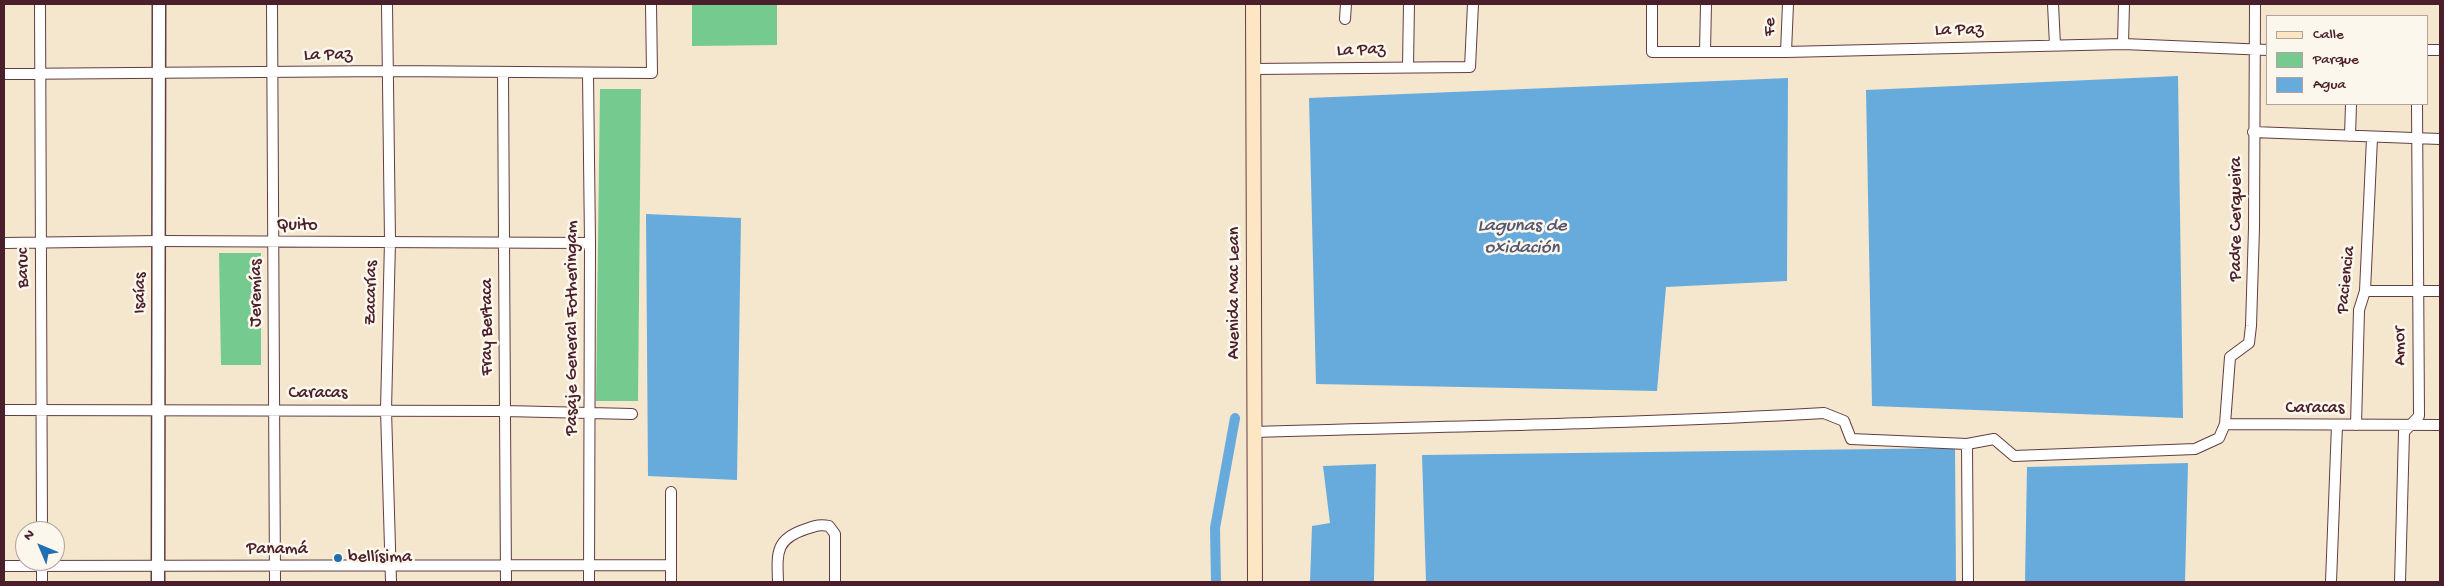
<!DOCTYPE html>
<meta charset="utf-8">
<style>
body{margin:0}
#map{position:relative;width:2444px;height:586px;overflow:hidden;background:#f4e7ce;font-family:"Gochi Hand",sans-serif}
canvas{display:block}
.frame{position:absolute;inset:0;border:5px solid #4a1f2b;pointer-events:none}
.legend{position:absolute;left:2266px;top:15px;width:162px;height:90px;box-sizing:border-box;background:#fbf7ec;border:1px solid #b4a19f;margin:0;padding:6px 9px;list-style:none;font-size:15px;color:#4a1f2b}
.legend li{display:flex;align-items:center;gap:10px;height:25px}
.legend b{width:25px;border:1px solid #b4a19f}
.north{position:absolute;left:15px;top:521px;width:50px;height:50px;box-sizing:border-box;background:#fbf7ec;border:1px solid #b4a19f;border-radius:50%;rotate:315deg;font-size:14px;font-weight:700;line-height:20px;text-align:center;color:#4a1f2b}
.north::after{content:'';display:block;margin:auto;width:18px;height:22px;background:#1f6fb2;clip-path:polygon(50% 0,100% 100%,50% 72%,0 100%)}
</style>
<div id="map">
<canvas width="2444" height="586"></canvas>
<div class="frame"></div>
<ul class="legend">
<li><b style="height:6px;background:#fce6c4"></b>Calle</li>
<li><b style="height:14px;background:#74ca8f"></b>Parque</li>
<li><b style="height:14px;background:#67abdc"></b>Agua</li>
</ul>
<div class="north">N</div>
</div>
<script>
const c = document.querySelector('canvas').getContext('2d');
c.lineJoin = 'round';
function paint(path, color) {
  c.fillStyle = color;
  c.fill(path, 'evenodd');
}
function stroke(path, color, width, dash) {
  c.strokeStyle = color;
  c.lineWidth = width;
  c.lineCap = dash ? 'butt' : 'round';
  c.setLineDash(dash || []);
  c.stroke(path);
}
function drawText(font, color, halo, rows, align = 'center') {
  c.font = font + ' "Gochi Hand",sans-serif';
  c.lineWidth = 5;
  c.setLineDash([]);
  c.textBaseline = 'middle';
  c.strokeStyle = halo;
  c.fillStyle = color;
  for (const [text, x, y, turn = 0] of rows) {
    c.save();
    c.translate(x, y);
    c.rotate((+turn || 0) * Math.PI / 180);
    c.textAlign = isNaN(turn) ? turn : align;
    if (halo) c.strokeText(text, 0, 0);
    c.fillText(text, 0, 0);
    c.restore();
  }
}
paint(new Path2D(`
 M692,4h85v41l-85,1z
 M600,89h41l-3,312h-42z
 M219,253h42v112h-40z`), '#74ca8f');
paint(new Path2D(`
 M2178,76l5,342 -311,-12 -6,-316z
 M1788,78l-1,203 -121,6 -9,104 -341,-7 -7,-286z
 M646,214l95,4 -4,262 -89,-4z
 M1955,448l1,134h-530l-4,-127z
 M2188,463l-3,119h-160l2,-115z
 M1376,464l-2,118h-64l2,-56 18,-3 -7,-57z`), '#67abdc');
stroke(new Path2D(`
 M1216,582l-1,-54 20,-110`), '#67abdc', 10);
const minor = new Path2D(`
 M40,4l2,527
 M272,4l3,578
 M387,4l3,237 -4,169 5,172
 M1652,4v48h134l337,-8 145,6
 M2053,4l2,41
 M1345,19l1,-15
 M2123,44l1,-40
 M2428,50h12
 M1705,52l1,-48
 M1786,52l2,-48
 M1408,66l1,-62
 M1253,69l217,-2 3,-63
 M503,72l3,510
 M4,74l385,-3 263,2 -1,-69
 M588,74l2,169 -1,339
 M2253,132l187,7
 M2350,136l1,-32
 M4,243l156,-2 430,2
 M2365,291h75
 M4,410l501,1 127,3
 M2225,424l215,1
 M2356,425l3,-115 6,-19 7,-153
 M1255,432c189,-6 379,-8 569,-19l20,8 7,18 116,5
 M4,566l667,-1
 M42,582v-21
 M671,582v-90
 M778,582c-1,-29 -3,-43 28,-53 9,-3 14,-5 23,-3l6,8v48
 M1968,582l-1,-138 27,-5 20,17 181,-7 24,-11 6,-14 5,-67 19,-14 2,-17 3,-98 1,-224
 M2331,582l6,-157
 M2400,582l4,-150 15,-16 -2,-312`);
const tertiary = new Path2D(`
 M158,582l1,-578`);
const secondary = new Path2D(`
 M1253,4l2,578`);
stroke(minor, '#643d43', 12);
stroke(tertiary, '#643d43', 15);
stroke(secondary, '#643d43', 16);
stroke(minor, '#fff', 10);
stroke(tertiary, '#fff', 12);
stroke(secondary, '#fce6c4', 14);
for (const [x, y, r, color] of [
 [338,558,5,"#1f6fb2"]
]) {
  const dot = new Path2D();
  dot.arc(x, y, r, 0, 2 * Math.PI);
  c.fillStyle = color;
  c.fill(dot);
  stroke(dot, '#fbf7ec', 2);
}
drawText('18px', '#4a1f2b', '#fbf7ec', [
 ["Fe",1771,27,-89],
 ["La Paz",1959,31,-1],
 ["La Paz",1361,51,-2],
 ["La Paz",328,56,-1],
 ["Padre Cerqueira",2237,219,-90],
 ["Quito",297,226],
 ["Baruc",24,268,-91],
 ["Paciencia",2347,280,-84],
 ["Isaías",141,293,-89],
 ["Jeremías",257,293,-90],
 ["Zacarías",372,293,-89],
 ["Avenida Mac Lean",1235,293,-90],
 ["Fray Bertaca",488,327,-90],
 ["Pasaje General Fotheringam",573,328,-90],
 ["Amor",2401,346,-91],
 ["Caracas",318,394],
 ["Caracas",2315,409],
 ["Panamá",277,550]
]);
drawText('18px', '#4a1f2b', '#fbf7ec', [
 ["bellísima",348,558]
], 'left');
drawText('italic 19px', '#565772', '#fbf7ec', [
 ["Lagunas de",1522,227],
 ["oxidación",1522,249]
]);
</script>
